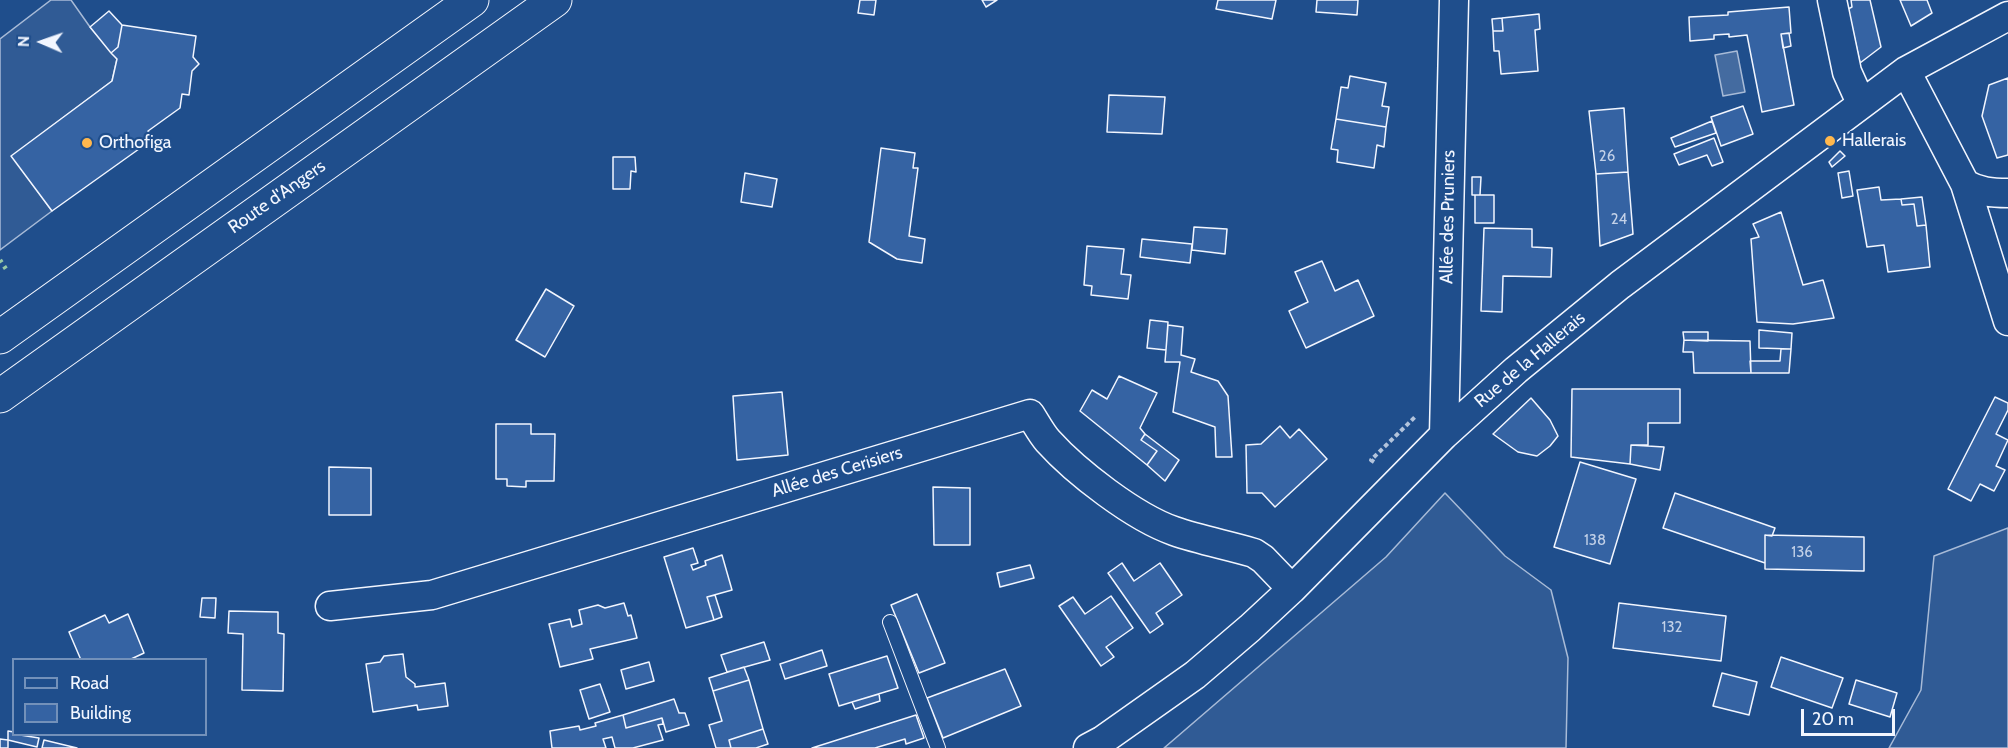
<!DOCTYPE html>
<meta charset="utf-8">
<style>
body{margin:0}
#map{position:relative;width:2008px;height:748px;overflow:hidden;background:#1f4e8c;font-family:Cabin,sans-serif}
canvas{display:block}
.legend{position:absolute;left:12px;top:658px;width:195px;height:78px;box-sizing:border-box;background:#1f4e8c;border:2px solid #7391ba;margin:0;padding:8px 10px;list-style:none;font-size:18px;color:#f2f6ff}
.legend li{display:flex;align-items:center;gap:12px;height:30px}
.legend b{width:30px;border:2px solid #7391ba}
.north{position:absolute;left:12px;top:12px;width:60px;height:60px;-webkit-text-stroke:4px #1f4e8c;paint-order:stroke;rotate:272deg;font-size:16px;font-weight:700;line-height:24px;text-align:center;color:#f2f6ff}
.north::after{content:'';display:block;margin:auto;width:21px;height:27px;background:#f2f6ff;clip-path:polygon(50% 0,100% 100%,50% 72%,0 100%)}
.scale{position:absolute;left:1801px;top:709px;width:94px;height:27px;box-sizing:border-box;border:3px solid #f2f6ff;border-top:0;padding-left:8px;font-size:18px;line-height:21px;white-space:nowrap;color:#f2f6ff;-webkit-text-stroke:4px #1f4e8c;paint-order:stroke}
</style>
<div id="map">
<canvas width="2008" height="748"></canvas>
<ul class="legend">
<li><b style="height:8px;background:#1f4e8c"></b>Road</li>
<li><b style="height:16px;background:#3563a3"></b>Building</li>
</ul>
<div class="north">N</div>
<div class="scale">20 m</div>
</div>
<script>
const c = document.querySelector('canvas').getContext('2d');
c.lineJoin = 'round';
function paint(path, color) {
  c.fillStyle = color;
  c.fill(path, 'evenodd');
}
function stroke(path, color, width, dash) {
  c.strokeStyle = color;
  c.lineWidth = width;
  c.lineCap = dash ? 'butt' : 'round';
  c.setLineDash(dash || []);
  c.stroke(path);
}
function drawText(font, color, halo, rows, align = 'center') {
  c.font = font + ' Cabin,sans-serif';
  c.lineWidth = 4.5;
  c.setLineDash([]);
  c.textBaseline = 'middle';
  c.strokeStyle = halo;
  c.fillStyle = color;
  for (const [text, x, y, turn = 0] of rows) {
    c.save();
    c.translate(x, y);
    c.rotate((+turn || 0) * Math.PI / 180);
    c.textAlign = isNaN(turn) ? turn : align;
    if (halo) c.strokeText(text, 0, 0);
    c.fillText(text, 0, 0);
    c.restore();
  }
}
const built = new Path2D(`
 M51,0h20l19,27 27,32 -5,22 -100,75 40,55 -52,39v-211z
 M1445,493l60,63 46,34 17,68 -2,90h-402l222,-191z
 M2008,528v220h-119l32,-58 13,-134z`);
paint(built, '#305b95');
stroke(built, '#a8bbd7', 1.5);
const water = new Path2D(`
 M1737,51l8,41 -22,4 -8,-41z`);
paint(water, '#446ba0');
stroke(water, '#a8bbd7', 1.5);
const building = new Path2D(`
 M860,0h16l-2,15 -16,-2z
 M982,0h15l-11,7z
 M1218,0h58l-4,19 -56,-10z
 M1317,0h41l-1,15 -41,-3z
 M1851,0h19l11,47 -21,16 -12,-54 4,-2z
 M1900,0h27l5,13 -21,13z
 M1789,7l2,26 -10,1 13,71 -32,7 -15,-77 -18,2v-3l-15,1v4l-24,2 -1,-24 39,-2v-3z
 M109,11l13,14 -4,22 -7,6 -21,-26z
 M1539,14l1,15 -5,1 3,41 -37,3 -2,-23h-5l-1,-20h10l-1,-13z
 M1502,18l1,13h-10l-1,-12z
 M122,25l74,11 -3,21 6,7 -7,7 -3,24 -7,-1 -2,14 -32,23 5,8 -101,72 -41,-55 101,-75 5,-22 -6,-6 7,-6z
 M1789,33l2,13 -8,2 -2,-14z
 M1350,76l36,7 -4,23 7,1 -3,20 -50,-8 5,-32 7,1z
 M2008,78v77l-11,3 -15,-42 7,-31z
 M1109,95l56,2 -3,37 -55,-2z
 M1743,106l10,28 -32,12 -10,-29z
 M1624,108l4,64 -32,2 -7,-63z
 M1336,119l50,8 -2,20 -7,-2 -3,23 -37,-6 1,-12 -7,-1z
 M1712,121l4,12 -41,14 -4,-9z
 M1714,138l9,24 -11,4 -5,-11 -28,10 -5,-11z
 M881,148l34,5 -2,15h5l-9,68 16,3 -3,24 -25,-4 -28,-17z
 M1840,151l5,5 -13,11 -3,-5z
 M613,157h22l1,15 -5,-1 -1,18h-17z
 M1849,171l4,25 -11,2 -4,-25z
 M1628,172l5,62 -33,12 -4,-72z
 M745,173l32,6 -5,28 -31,-5z
 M1472,177h9l-1,18h-8z
 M1879,187l2,13 20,-1 1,6 12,-1 3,22 9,-1 4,42 -42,5 -4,-27 -17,2 -10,-57z
 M1475,195h19v28h-19z
 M1922,197l4,28 -9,1 -3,-22 -12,1 -1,-6z
 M1781,212l22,73 20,-5 11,38 -41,6 -36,-2 -6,-83 8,-2 -6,-13z
 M1194,227l33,2 -2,25 -33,-4z
 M1484,228l48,1v18l20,1 -1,29 -48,-1 -1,36 -21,-1z
 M1142,239l50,5 -2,19 -50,-6z
 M1087,246l37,3 -3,25 10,1 -3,24 -37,-4 1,-9 -8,-1z
 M1322,261l13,30 23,-11 16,36 -68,32 -17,-37 19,-9 -13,-30z
 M546,289l28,17 -29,51 -29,-17z
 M1150,320l18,2 -2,28 -19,-2z
 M1168,325l15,2 -2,28 14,4 -4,13 27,9 10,15 4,61h-16l-1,-30 -42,-15 7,-50h-15z
 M1759,330l33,3 -1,16 -32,-1z
 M1683,332h25v9l-24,-1z
 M1684,340l66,1 1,32h-57l-1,-21h-10z
 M1781,349h10l-2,24h-38l-1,-12h30z
 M1119,376l38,17 -17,35 5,6 -4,6 16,11 -10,14 -67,-54 12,-21 15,9z
 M1572,389h108v34h-32v22h-17l-1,19 -59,-7z
 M782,392l6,63 -51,5 -4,-64z
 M1995,397l13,6v7l-12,24 12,6 -12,26 9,4 -11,21 -14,-7 -9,17 -23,-12z
 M1531,398l19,22 8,16 -8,10 -13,10 -19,-4 -25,-18z
 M496,424h35v10h24l-1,47h-28v6l-19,-1v-7h-11z
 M1280,426l10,12 9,-9 28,30 -52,48 -13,-14h-15l-1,-48 15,-1z
 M1145,434l34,26 -14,21 -18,-16 10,-14 -16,-11z
 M1631,445l33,2 -4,23 -30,-6z
 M1580,462l56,17 -26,85 -56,-17z
 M329,467l42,1v47h-42z
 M933,487l37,1v57h-36z
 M1675,493l100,35 -3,8 -7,-1v28l-102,-35z
 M1765,535l99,2v34l-99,-2z
 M693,548l5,15 -7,2 2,5 13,-5 -1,-4 17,-6 10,35 -25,7 7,23 -28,8 -22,-71z
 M1122,563l12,18 26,-18 22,32 -26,18 7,11 -13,9 -42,-60z
 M1030,565l4,13 -34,9 -3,-14z
 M917,594l28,69 -26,10 -28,-68z
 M715,595l7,22 -8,3 -7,-23z
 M1111,596l22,32 -27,19 8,10 -13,9 -42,-60 14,-9 12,17z
 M202,598h14l-1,20 -15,-1z
 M624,603l4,13 3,-1 6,23 -47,11 3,10 -33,8 -11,-43 21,-5 2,8 10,-3 -3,-14 19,-5 7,3z
 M1619,603l107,13 -5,45 -108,-13z
 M229,611l49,1v21l6,1 -1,57 -41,-1 1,-56 -15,-1z
 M128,614l16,39 -15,7h-48l-12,-28 36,-17 4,8z
 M764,642l6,18 -43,12 -6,-17z
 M822,650l5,16 -42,13 -5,-15z
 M403,654l3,23 9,7v3l30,-4 3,23 -30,4 -1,-5 -44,7 -7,-48 14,-2 4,-6z
 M887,656l11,32 -59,18 -10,-32z
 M1781,657l62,21 -11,30 -61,-21z
 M649,662l5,19 -28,8 -5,-19z
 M744,667l5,13 -36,11 -4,-13z
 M1005,669l16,37 -78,32 -16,-40z
 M1722,673l35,9 -8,33 -36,-9z
 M749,680l14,49 -34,11 2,8h-15l-7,-23 13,-4 -9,-30z
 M1856,680l41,13 -7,24 -41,-13z
 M600,684l10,28 -21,7 -9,-29z
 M879,694l1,7 -25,8 -3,-7z
 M674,699l5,14h6l4,12 -23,7 -4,-14 -36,10 -3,-13z
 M623,715l3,13 36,-10 1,6 -5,1 5,15 -30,8h-18l-3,-11 -9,2 3,9h-54l-2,-17 29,-5 1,4 16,-4 -1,-3z
 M916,715l8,23 -18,6 -1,-5 -30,9h-63z
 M763,729l5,15 -12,4h-25l-2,-8z
 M8,731l6,1v2l25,4 -2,9 -29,-7z
 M0,739l8,1v8h-8z
 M44,740l33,8h-35z`);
paint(building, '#3563a3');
stroke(building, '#f2f6ff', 1.5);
const service = new Path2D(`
 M890,622l48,126`);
const minor = new Path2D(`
 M1832,0l15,72 14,31
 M1906,71l59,113c14,8 27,9 43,9
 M1965,184l43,137
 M1444,435l10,-435
 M330,606l102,-11 598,-181c6,9 11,19 18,27 28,31 86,76 126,90 26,9 53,14 80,22l9,6 29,30
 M1088,748l15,-8 92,-65 55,-47 42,-39 152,-154 72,-65 104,-85 286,-214 102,-55`);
const trunk = new Path2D(`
 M0,337l472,-337
 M0,396l555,-396`);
stroke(service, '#f2f6ff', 16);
stroke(minor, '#f2f6ff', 31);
stroke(trunk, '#f2f6ff', 35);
stroke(new Path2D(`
 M1374,462l-3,-2 44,-43`), '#b3c4dc', 4, [4.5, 3]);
stroke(service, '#1f4e8c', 14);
stroke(minor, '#1f4e8c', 28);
stroke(trunk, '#1f4e8c', 33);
stroke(new Path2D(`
 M0,260l6,9`), '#97c8a6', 4.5, [3, 4.5]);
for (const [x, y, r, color] of [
 [1830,141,6,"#ffb74d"],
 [87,143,6,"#ffb74d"]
]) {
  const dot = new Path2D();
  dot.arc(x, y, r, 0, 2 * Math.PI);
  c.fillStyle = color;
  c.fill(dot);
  stroke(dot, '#1f4e8c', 2);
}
drawText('15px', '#c3d1e8', null, [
 ["26",1607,157],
 ["24",1619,220],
 ["138",1595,541],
 ["136",1802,553],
 ["132",1672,628]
]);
drawText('18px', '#f2f6ff', '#1f4e8c', [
 ["Hallerais",1842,141],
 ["Orthofiga",99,143]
], 'left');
drawText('18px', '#f2f6ff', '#1f4e8c', [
 ["Route d'Angers",277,197,-35],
 ["Allée des Pruniers",1448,217,-89],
 ["Rue de la Hallerais",1530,360,-40],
 ["Allée des Cerisiers",837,472,-17]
]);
</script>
